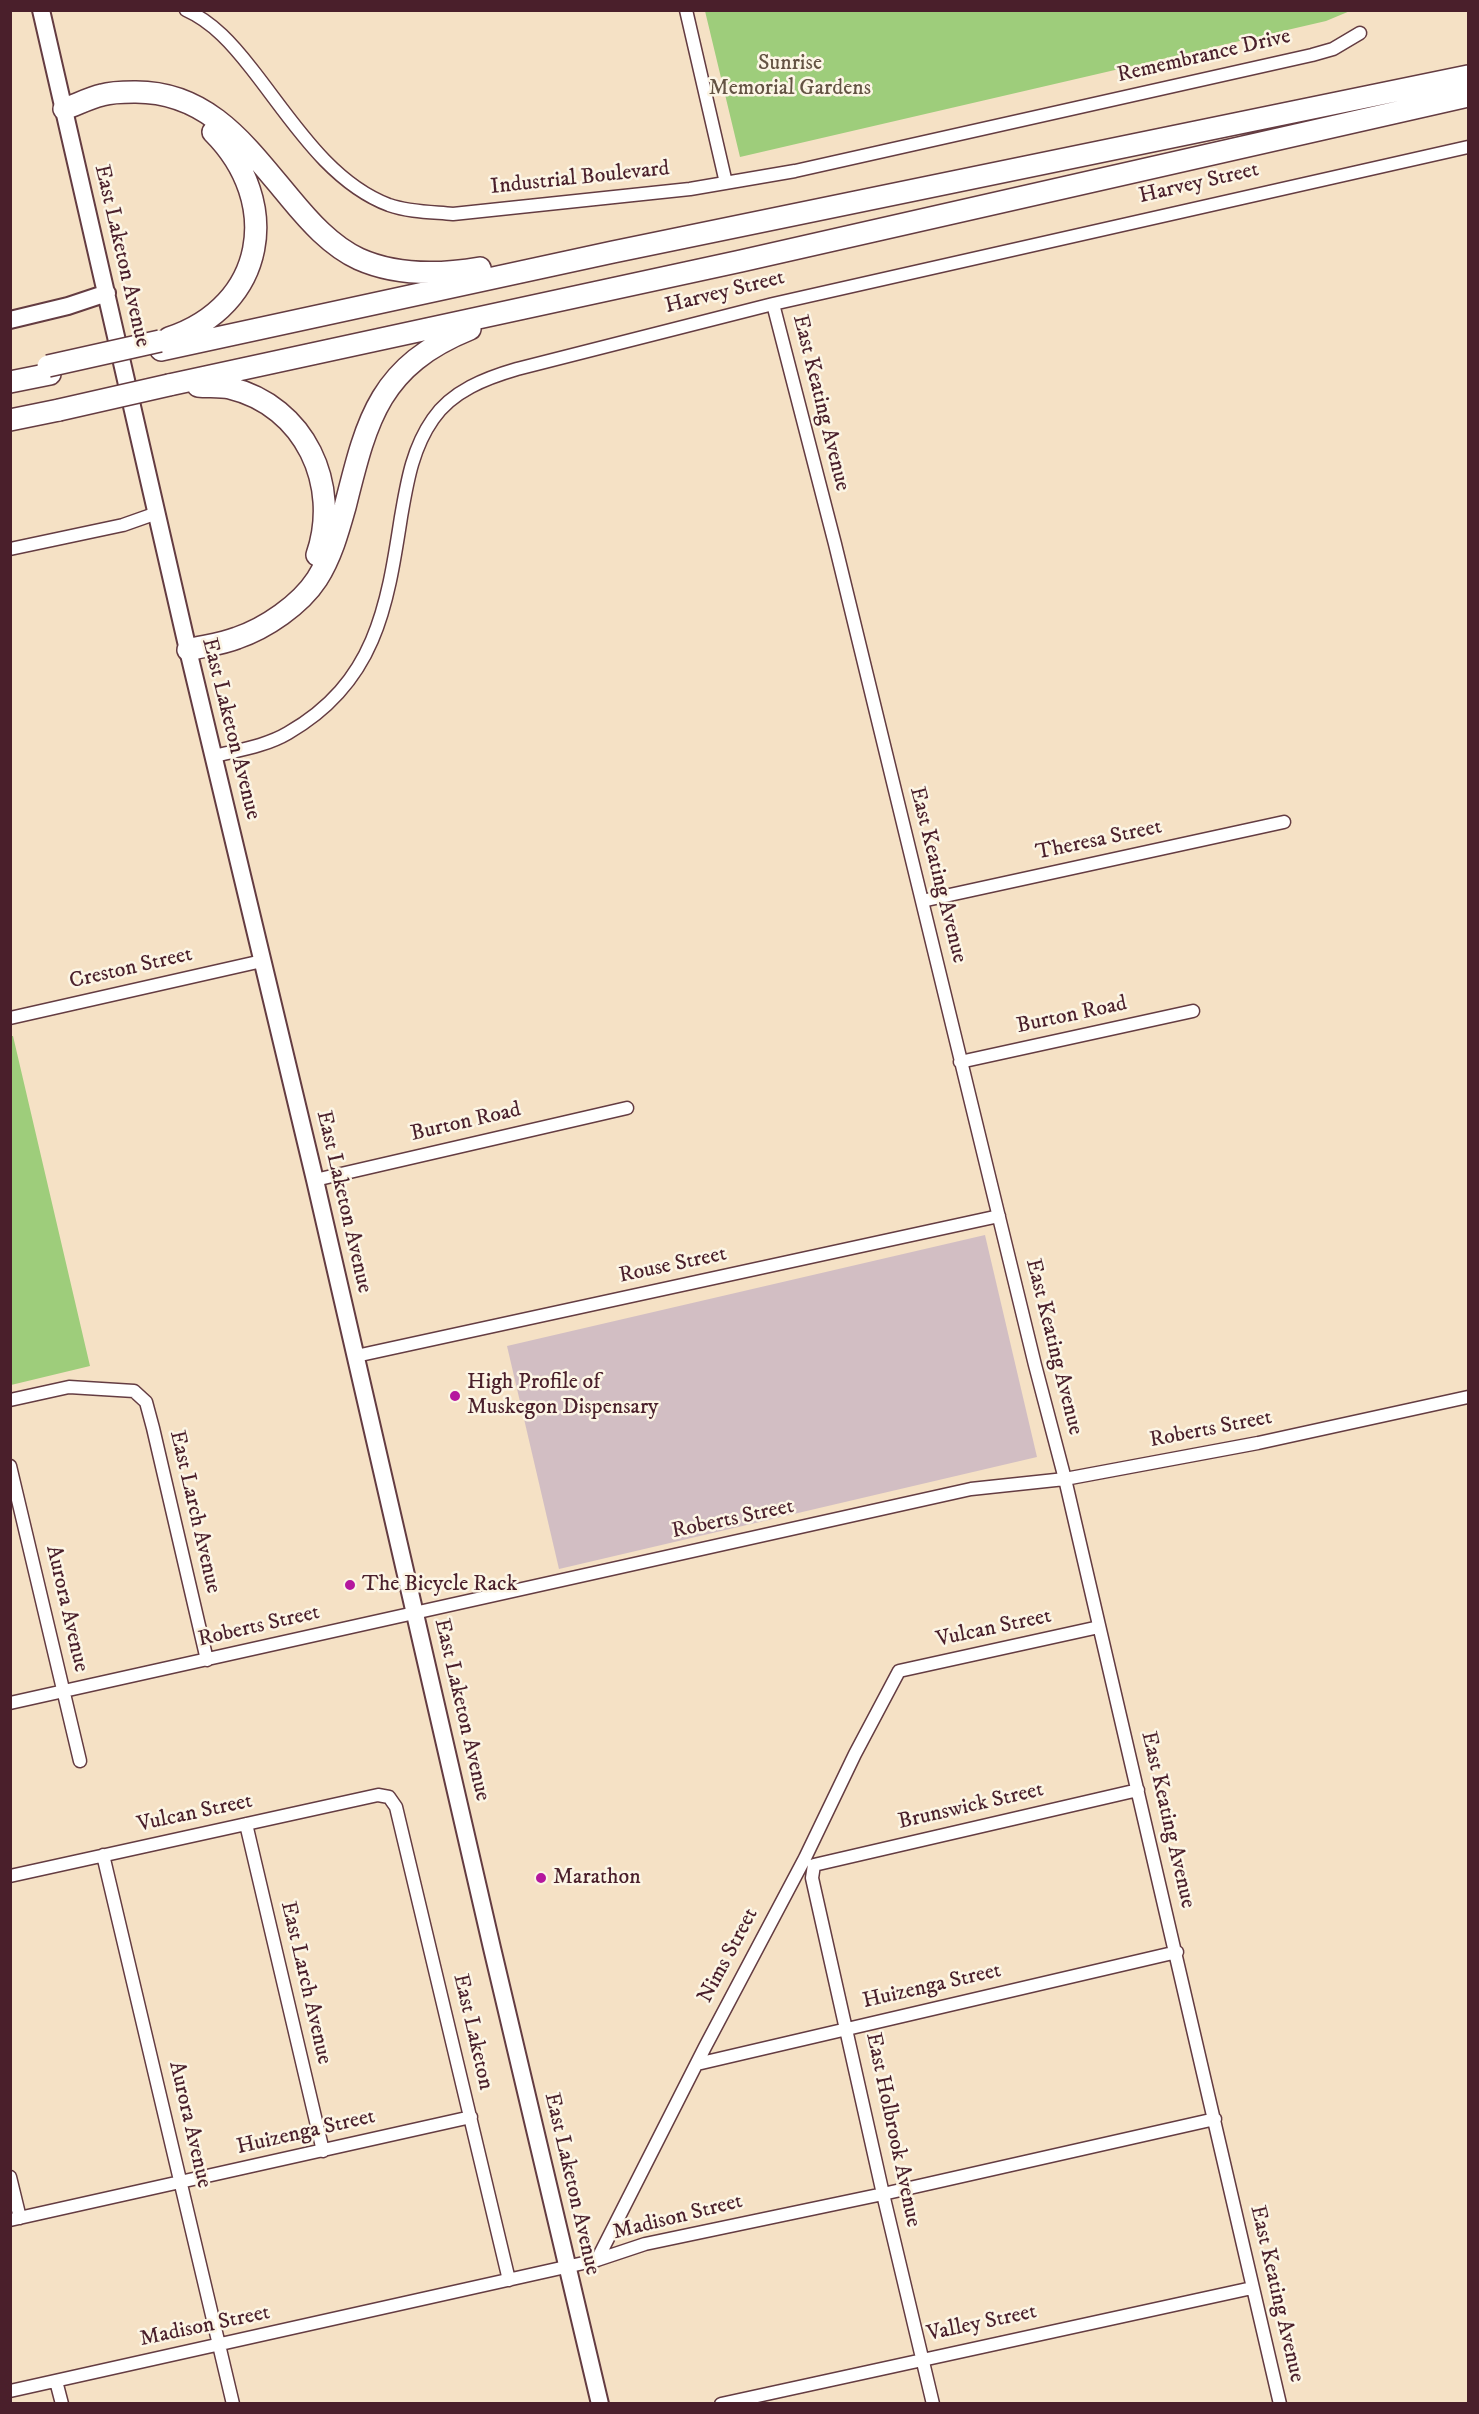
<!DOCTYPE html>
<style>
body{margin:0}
#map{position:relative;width:1479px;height:2414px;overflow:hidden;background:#f5e1c5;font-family:"IM FELL DW Pica",serif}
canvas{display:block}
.frame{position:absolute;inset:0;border:12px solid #4a1f2b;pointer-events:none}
</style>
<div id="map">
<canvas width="1479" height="2414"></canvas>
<div class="frame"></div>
</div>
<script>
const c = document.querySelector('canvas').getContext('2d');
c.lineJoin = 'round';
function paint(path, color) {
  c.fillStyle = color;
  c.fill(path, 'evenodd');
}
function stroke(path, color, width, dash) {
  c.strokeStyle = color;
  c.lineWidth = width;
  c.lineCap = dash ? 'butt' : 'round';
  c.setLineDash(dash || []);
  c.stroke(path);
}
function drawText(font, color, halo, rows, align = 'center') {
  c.font = font + ' "IM FELL DW Pica",serif';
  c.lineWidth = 5;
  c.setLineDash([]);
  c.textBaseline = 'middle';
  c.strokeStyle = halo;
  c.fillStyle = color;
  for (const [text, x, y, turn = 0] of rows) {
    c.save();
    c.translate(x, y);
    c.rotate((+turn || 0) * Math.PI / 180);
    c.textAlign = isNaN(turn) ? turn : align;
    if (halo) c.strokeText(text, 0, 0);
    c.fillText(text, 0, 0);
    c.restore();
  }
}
paint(new Path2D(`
 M985,1235l52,222 -478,112 -52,-223z`), '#d2bec3');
paint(new Path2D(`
 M705,11v-1l645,1 -24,10 -586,136z
 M11,1036h2l77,330 -79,19z`), '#9ecd7b');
const street = new Path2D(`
 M186,10c27,12 47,35 65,58 39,49 77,114 138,137 20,7 43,7 64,9l237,-25 105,-18 517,-116 21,-6 27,-16
 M686,10l40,173
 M773,304l62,240 200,821 30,114 215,925
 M10,549l113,-24 34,-12
 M215,756c24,-6 51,-10 73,-23 87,-50 99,-125 113,-216 6,-34 11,-68 32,-98 19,-28 53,-41 84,-50l256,-65 695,-157
 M922,901l362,-79
 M10,1018l252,-57
 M960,1062l233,-51
 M315,1180l312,-72
 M356,1356l643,-140
 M10,1400l59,-13 65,4 12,11 7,26 54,232
 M10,1466l70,295
 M10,1703l961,-214 94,-10 193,-36 210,-46
 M246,1824l77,327
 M103,1855l130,549
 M10,1876l368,-81 11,2 7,10 113,473
 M697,2064l480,-112
 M10,2177l10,41
 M10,2220l461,-103
 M597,2260l108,-213 100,-189 50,-104 44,-83 200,-44
 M56,2381l6,23
 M10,2391l587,-131 48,-16 238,-50 332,-75
 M721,2404l531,-116
 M933,2404l-50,-210 -71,-316 2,-13 324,-75`);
const secondary = new Path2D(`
 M41,10l147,640 127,530 177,768 108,456
 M10,320l58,-14 39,-13`);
const highway = new Path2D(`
 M64,109c12,-4 25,-11 38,-14 10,-3 22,-3 32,-3 75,-1 113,55 156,106 19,23 41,48 69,61 38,17 80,16 121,9
 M169,338c97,-32 114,-136 44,-206
 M161,350l452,-98 855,-176
 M10,382l40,-8
 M169,385l572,-124 727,-165
 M198,386c10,1 22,0 32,2 75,18 111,97 87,167
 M10,420l49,-10
 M188,650c16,-4 34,-6 49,-12 29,-10 63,-33 80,-59 14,-22 21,-47 28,-72 22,-88 34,-141 125,-178`);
stroke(street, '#643c42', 15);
stroke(secondary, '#643c42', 20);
stroke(highway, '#643c42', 24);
stroke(street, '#fff', 12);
stroke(secondary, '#fff', 16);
stroke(highway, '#fff', 21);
const highwayBridge = new Path2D(`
 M48,366l112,-25
 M59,410l110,-25`);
stroke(highwayBridge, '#643c42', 24, []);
stroke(highwayBridge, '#fff', 21);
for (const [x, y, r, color] of [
 [455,1396,6,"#b5179e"],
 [350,1585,6,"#b5179e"],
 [541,1878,6,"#b5179e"]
]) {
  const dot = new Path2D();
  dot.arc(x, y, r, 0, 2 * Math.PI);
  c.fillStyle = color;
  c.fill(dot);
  stroke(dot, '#fcf5e5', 2);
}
drawText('22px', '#4a1f2b', '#fcf5e5', [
 ["Remembrance Drive",1204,57,-13],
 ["Industrial Boulevard",580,179,-6],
 ["Harvey Street",1199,184,-13],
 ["East Laketon Avenue",121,256,77],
 ["Harvey Street",725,293,-14],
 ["East Keating Avenue",820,403,76],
 ["East Laketon Avenue",230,729,76],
 ["Theresa Street",1099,841,-12],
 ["East Keating Avenue",937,875,76],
 ["Creston Street",131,969,-13],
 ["Burton Road",1072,1016,-12],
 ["Burton Road",466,1123,-13],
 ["East Laketon Avenue",343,1202,77],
 ["Rouse Street",673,1266,-12],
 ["East Keating Avenue",1053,1347,76],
 ["Roberts Street",1211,1430,-11],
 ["East Larch Avenue",194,1512,77],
 ["Roberts Street",733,1520,-12],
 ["Aurora Avenue",66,1609,77],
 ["Roberts Street",259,1627,-13],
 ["Vulcan Street",994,1629,-12],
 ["East Laketon Avenue",461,1710,77],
 ["Brunswick Street",971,1807,-13],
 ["Vulcan Street",195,1814,-12],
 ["East Keating Avenue",1167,1820,77],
 ["Nims Street",729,1956,-62],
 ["East Larch Avenue",305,1983,77],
 ["Huizenga Street",932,1987,-13],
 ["East Laketon",472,2032,77],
 ["Aurora Avenue",189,2125,77],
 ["East Holbrook Avenue",892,2130,78],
 ["Huizenga Street",306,2133,-13],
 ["East Laketon Avenue",571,2184,77],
 ["Madison Street",678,2218,-14],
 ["East Keating Avenue",1276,2294,77],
 ["Valley Street",982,2324,-12],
 ["Madison Street",205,2327,-12]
]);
drawText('22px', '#635343', '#fcf5e5', [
 ["Sunrise",790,64],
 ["Memorial Gardens",790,89]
]);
drawText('22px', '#4a1f2b', '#fcf5e5', [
 ["High Profile of",467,1383],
 ["Muskegon Dispensary",467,1408],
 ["The Bicycle Rack",362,1585],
 ["Marathon",553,1878]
], 'left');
</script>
